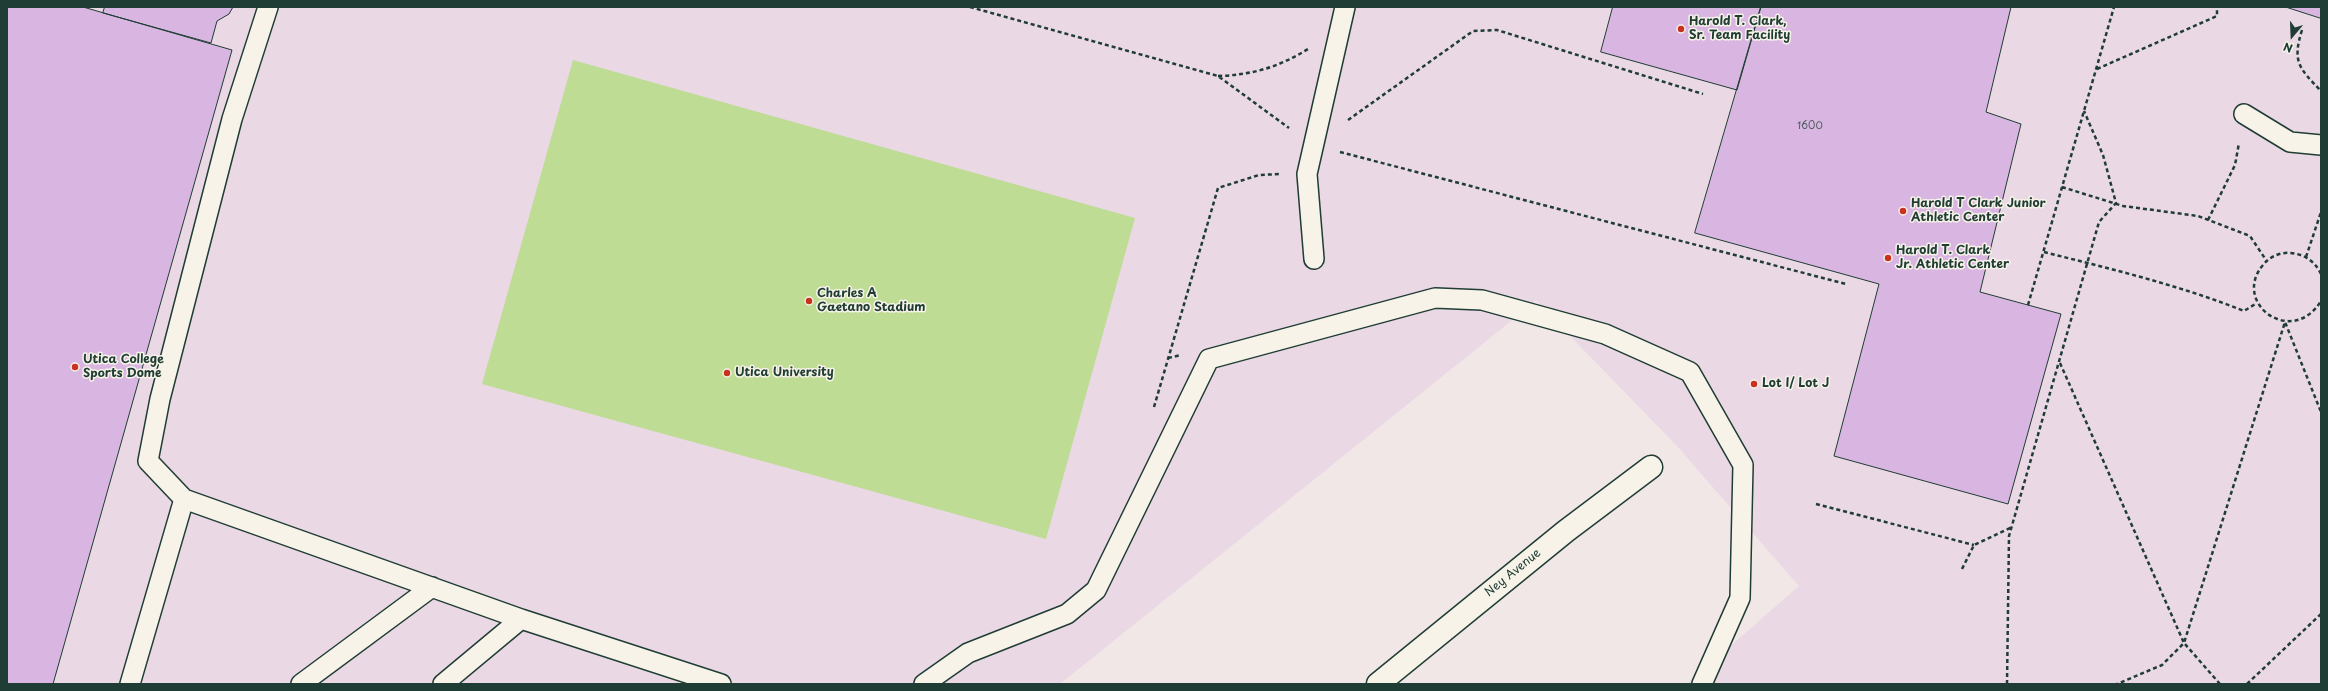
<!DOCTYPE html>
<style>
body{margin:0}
#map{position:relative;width:2328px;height:691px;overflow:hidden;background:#f1e7e7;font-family:"Playpen Sans",sans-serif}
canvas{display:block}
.frame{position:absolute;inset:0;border:8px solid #1f3d34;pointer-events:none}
.north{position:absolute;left:2272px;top:16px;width:40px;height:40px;-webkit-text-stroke:3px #f7f3e8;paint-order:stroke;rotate:199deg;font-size:11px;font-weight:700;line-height:16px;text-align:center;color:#1f3d34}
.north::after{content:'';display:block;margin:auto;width:14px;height:18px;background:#1f3d34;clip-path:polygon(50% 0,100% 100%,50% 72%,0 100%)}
</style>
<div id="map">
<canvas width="2328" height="691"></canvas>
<div class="frame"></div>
<div class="north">N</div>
</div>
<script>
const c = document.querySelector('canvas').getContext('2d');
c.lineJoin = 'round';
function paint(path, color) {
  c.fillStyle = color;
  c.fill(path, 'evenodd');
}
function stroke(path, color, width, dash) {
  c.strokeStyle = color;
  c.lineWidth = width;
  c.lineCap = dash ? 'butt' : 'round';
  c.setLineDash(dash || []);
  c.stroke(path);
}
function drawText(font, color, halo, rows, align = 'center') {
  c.font = font + ' "Playpen Sans",sans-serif';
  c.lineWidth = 3;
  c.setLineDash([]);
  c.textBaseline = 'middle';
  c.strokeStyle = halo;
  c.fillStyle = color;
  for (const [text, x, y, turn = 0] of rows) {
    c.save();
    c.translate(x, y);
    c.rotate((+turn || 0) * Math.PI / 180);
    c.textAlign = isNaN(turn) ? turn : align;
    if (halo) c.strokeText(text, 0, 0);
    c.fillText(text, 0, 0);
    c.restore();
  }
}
paint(new Path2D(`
 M7,7h2314v677h-634l112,-98 -123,-141 -140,-144 -476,383h-1053z`), '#ead8e5');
paint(new Path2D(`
 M573,60l562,158 -89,321 -564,-155z`), '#bedc94');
const building = new Path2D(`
 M7,7h76l149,43 -179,634h-46z
 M105,7h128l-4,7 -12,7 -6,22 -108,-30z
 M1613,7h148l-24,83 -136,-38z
 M1761,7h250l-25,105 35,12 -41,168 81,22 -53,190 -174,-48 45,-172 -184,-51z
 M2286,7h35v11z`);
paint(building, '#d9b6e1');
stroke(building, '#1f3d34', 1);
const service = new Path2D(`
 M2244,114l46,28 31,3
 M1314,259l-7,-85 38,-167
 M184,499l-36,-38 12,-62 72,-280 36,-112
 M130,684l54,-185 337,120
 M301,684l131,-97
 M443,684l78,-65 200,65
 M924,684l44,-31 99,-39 29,-24 113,-231 226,-61 47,2 123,34 85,38 53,93 -3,133 -38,86`);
const minor = new Path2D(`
 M1378,684l188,-153 85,-64`);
stroke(service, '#1f3d34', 22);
stroke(minor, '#1f3d34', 25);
stroke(new Path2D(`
 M970,7l248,69 71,52
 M2302,30c-10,32 -3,38 19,61
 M2097,69l120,-53v-9
 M1218,76c34,-1 61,-9 90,-27
 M1348,120l125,-89 24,-1 206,64
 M1340,152l506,132
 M2062,187l61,19 75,10 52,20 16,24
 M2208,220l27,-55 4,-22
 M2044,252c67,17 135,33 200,59l13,-8
 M2306,257l15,-45
 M2321,274c-6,-13 -17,-20 -31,-21 -10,-1 -21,4 -27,12 -32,38 29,83 58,36
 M2028,305l86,-298
 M1168,358l13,-3
 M2060,363l124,280 -22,22 -45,19
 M1154,407l64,-219 41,-13 22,-1
 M1816,504l158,41
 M1962,569l12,-24 38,-18
 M2007,684l2,-148 90,-314 17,-19 -13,-48 -19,-44
 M2220,684l-36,-41 101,-321 36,90
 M2247,684l74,-70`), '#1f3d34', 2.5, [4, 3]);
stroke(service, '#f7f3e8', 19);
stroke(minor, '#f7f3e8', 22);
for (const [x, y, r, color] of [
 [1681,29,4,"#c8321e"],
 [1903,211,4,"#c8321e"],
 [1888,258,4,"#c8321e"],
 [809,301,4,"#c8321e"],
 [75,367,4,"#c8321e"],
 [727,373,4,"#c8321e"],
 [1754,384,4,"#c8321e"]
]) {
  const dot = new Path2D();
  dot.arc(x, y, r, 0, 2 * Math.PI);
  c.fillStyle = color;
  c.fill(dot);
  stroke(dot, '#f7f3e8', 1.5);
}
drawText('10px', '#4e5b5f', null, [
 ["1600",1810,126]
]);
drawText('bold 12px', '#1f3d34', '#f7f3e8', [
 ["Harold T. Clark,",1689,22],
 ["Sr. Team Facility",1689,36],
 ["Harold T Clark Junior",1911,204],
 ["Athletic Center",1911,218],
 ["Harold T. Clark",1896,251],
 ["Jr. Athletic Center",1896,265],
 ["Charles A",817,294],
 ["Gaetano Stadium",817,308],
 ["Utica College",83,360],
 ["Sports Dome",83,374],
 ["Utica University",735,373],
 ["Lot I/ Lot J",1762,384]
], 'left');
drawText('12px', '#1f3d34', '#f7f3e8', [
 ["Ney Avenue",1513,573,-39]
]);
</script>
